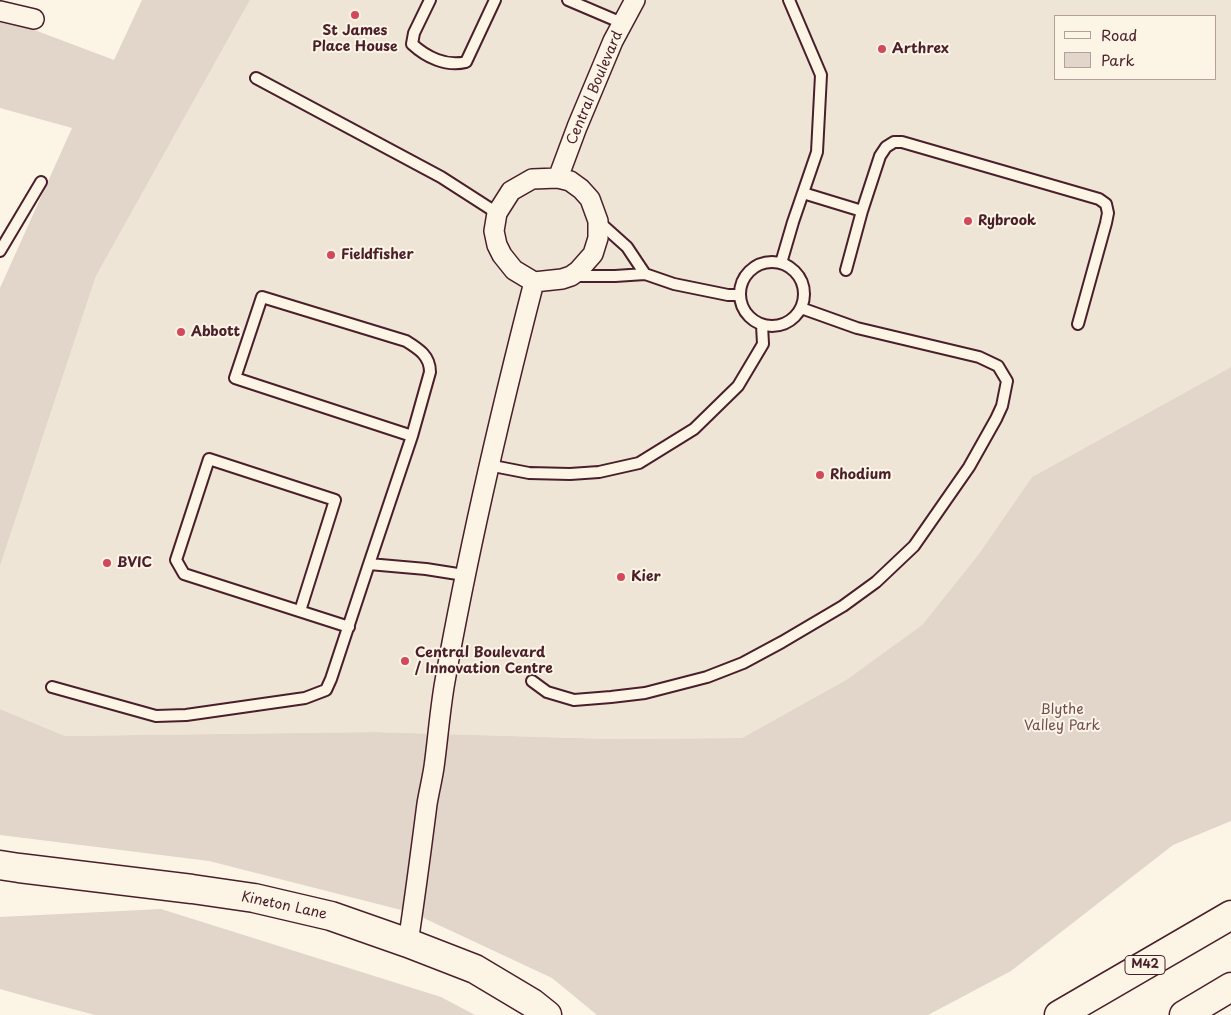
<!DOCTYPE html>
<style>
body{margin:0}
#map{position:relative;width:1231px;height:1015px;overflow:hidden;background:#fcf5e5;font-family:"Playpen Sans",sans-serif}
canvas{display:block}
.legend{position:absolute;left:1054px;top:15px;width:162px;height:65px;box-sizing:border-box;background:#fcf5e5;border:1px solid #b59f9b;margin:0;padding:6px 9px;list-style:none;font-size:15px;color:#4a1f2b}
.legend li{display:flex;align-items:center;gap:10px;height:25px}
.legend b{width:25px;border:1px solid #b59f9b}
</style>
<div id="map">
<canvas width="1231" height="1015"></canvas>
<ul class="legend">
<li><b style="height:6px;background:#fcf5e5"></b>Road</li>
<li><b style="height:14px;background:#e2d5ca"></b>Park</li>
</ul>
</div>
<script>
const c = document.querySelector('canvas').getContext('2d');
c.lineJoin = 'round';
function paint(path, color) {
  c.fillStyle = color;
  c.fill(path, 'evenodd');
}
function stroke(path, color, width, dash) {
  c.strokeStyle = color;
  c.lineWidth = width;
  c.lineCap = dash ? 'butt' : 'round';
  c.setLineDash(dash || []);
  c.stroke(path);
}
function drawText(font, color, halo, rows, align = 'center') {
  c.font = font + ' "Playpen Sans",sans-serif';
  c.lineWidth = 4;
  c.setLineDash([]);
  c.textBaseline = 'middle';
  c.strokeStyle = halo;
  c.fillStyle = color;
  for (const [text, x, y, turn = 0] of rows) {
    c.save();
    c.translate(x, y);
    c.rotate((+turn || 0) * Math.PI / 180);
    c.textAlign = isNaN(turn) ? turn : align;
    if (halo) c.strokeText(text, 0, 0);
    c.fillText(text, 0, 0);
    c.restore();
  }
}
paint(new Path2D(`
 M250,0h981v367l-199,110 -54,78 -56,70 -76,55 -104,58 -131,1 -237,-7 -309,4 -65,-27v-143l96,-290zM1055,16h160v63h-160z`), '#eee5d7');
paint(new Path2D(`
 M142,0h108l-154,276 -96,290v-278l72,-160 -72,-20v-91l114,43z
 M1231,367v454l-58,24 -162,126 -83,44h-331l-45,-37 -139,-65 -204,-52 -209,-26v-126l65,27 309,-4 237,7 131,-1 104,-58 76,-55 56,-70 54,-78z
 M161,909l280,88 34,18h-380l-49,-13 -46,-13v-72z`), '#e2d5ca');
const lane = new Path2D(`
 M430,0l-16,33 -2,11c14,13 34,23 54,18l29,-62
 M568,0l54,23
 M256,78l185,99 56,36
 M803,193l59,18 18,-55 6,-9 8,-5h8l197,57 7,5 2,9 -2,10 -28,101
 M598,221l29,26 18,27
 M0,251l41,-69
 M740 294a32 32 0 1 1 64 0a32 32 0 1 1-64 0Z
 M781,263l12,-41 24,-70 4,-77 -32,-75
 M846,270l16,-59
 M573,276h42l30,-2 29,10 54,11h11
 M412,436l-177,-58 27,-81 144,44c13,8 24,15 24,31l-18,64 -43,128 57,5 38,6
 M488,465l41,8 41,1 29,-2 40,-9 55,-34 44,-43 25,-42 -1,-19
 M300,611l35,-111 -126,-41 -33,101 8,14 165,53
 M532,681l15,11 27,8 37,-3 34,-4 62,-16 36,-14 39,-21 61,-36 33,-24 38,-36 55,-79 27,-48 6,-13 5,-25 -9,-15 -19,-9 -122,-29 -56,-20
 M52,687l104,29 30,-1 119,-17 21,-8 5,-11 38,-115`);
const street = new Path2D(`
 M0,11l34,8
 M558,178l12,3 11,8 9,10 8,22v17l-5,16 -15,17 -7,5 -9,3 -28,3 -20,-12 -12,-15 -5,-10 -3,-14 3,-18 14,-22 21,-12z
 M558,178l19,-51 36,-86 22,-41
 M408,943c7,-46 13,-92 19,-139 2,-12 5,-24 7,-37 4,-29 6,-58 11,-86 24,-135 55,-267 89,-399`);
const secondary = new Path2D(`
 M0,865l19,3 173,21 62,9 77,18 77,27 67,26 57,34 15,12`);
const highway = new Path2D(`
 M1059,1015l172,-100
 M1184,1015l47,-28`);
stroke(lane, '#4a1f2b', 14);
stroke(street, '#4a1f2b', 22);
stroke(secondary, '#4a1f2b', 31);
stroke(highway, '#4a1f2b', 31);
stroke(lane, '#fcf5e5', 10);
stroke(street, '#fcf5e5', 19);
stroke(secondary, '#fcf5e5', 28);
stroke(highway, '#fcf5e5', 28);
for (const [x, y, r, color] of [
 [355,15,5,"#d1495b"],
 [882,49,5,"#d1495b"],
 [968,221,5,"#d1495b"],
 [331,255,5,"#d1495b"],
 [181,332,5,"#d1495b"],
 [820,475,5,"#d1495b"],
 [107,563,5,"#d1495b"],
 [621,577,5,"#d1495b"],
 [405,661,5,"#d1495b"]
]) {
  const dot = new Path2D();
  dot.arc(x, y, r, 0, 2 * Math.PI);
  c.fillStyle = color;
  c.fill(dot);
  stroke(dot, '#fcf5e5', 2);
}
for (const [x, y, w] of [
 [1145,965,40]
]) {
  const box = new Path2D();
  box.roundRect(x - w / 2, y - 9.5, w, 19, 4);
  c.fillStyle = '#fcf5e5';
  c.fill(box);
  stroke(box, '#4a1f2b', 1);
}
drawText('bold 12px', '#4a1f2b', null, [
 ["M42",1145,965]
]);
drawText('bold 14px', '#4a1f2b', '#fcf5e5', [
 ["St James",355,31,"center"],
 ["Place House",355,47,"center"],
 ["Arthrex",892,49],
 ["Rybrook",978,221],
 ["Fieldfisher",341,255],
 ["Abbott",191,332],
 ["Rhodium",830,475],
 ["BVIC",117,563],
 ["Kier",631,577],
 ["Central Boulevard",415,653],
 ["/ Innovation Centre",415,669]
], 'left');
drawText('14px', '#4a1f2b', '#fcf5e5', [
 ["Central Boulevard",595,88,-67],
 ["Kineton Lane",284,906,12]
]);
drawText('14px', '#704c53', '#fcf5e5', [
 ["Blythe",1062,710],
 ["Valley Park",1062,726]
]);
</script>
